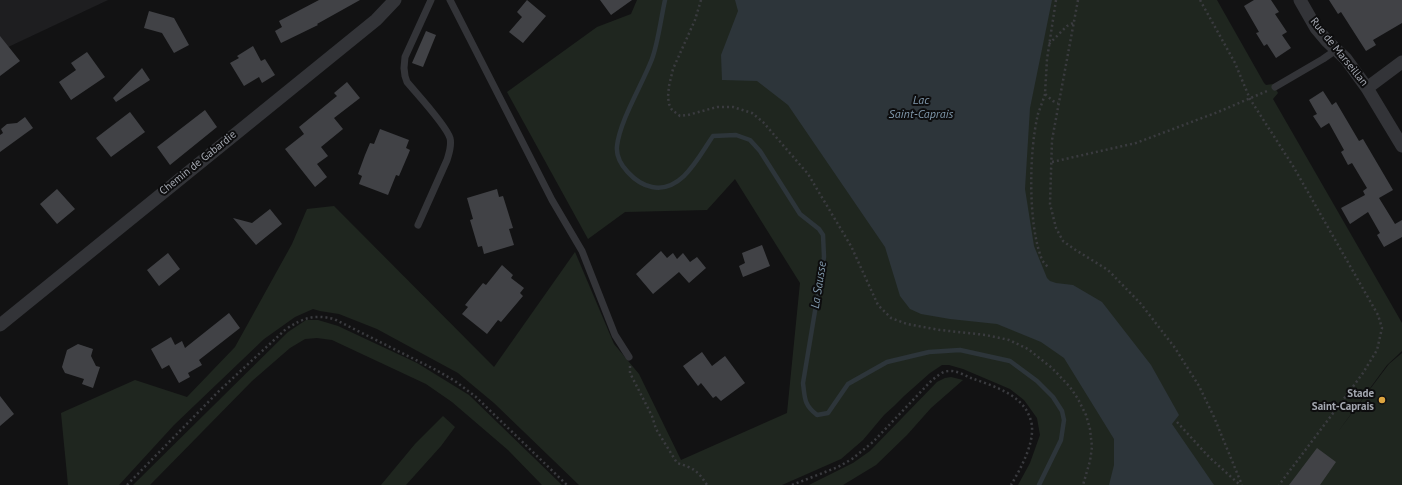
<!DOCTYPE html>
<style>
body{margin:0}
canvas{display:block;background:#121213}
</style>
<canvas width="1402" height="485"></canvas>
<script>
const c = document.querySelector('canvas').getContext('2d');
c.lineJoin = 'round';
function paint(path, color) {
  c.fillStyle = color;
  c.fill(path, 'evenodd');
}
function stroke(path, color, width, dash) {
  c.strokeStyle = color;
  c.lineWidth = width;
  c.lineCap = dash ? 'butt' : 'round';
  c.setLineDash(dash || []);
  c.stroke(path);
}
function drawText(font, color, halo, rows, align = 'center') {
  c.font = font + ' "PT Sans",sans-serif';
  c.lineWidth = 4;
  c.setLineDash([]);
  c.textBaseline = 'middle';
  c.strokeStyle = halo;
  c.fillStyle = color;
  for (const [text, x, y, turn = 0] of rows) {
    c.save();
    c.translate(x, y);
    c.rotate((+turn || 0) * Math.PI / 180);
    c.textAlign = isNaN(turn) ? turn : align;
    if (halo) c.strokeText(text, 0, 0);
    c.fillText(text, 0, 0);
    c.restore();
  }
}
paint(new Path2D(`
 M0,0h108l-102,48 -6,5z`), '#1e1e20');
paint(new Path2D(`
 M637,0h580l47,83 2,2 7,-1 5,9 -5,6 129,224v28l-15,14 -50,68 52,-69 13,-11v132h-384l12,-22 10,-28 -3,-17 -13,-18 -14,-11 -47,-20 -14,-4h-7l-12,8 -26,23 -10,10 -10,9 -21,25 -22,19 -59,26h-203l-85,-82 -36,-30 -81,-44 -38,-15 -19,-3 -7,-2 -18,8 -31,22 -90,86 -55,60h-51l-7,-72 74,-33 52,17 48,-50 57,-103 15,-35 27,-3 160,161 81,-115 39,92 25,30 42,86 106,-47 13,-130 -65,-104 -28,31 -82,2 -37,27 -81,-147 90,-65 34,-13z
 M306,320h12l20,6 79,37 52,32 93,90h-20l-34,-35 -56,-48 -26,-18 -94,-44 -15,-2 -12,1 -15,9 -38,33 -102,104h-17l155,-153z
 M951,377l12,3 -32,28 -24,27 -31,30 -33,20h-34l44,-22 17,-12 67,-69 8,-4z
 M443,416l12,11 -14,19 -35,39h-25l34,-41z`), '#1f261f');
paint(new Path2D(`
 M735,0h317l-22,108 -5,81 9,57 13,32 3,3 6,2 17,2 29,17 49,63 28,50 -7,9 42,61h-105l5,-20v-26l-50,-81 -23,-16 -44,-18 -47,-5 -29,-5 -11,-5 -10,-13 -15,-49 -97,-142 -31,-24 -35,-1 -1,-25 17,-44z`), '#2d353a');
stroke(new Path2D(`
 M665,0c-4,18 -7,43 -13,59 -10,26 -32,61 -35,87 -2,18 19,38 35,41 30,6 47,-31 61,-51l23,-1 14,5 10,11 40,63 19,15 4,6 1,22 -21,126c2,16 1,22 14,32l11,-2 20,-29 39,-22 42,-10 31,-2 50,11 27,20 16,16 9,14 2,9 -3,20 -22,45`), '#2d353a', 4.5);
paint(new Path2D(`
 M319,0h41l-43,24 1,1 -37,18 -6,-12 7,-4 -3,-6z
 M527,0l19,16 -23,27 -14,-11 13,-15 -5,-5z
 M600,0h32l-21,15z
 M1254,0h17l8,12 -4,2 12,18 -5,3 9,13 -15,10 -9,-14 -3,2 -8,-13 3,-1 -15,-26z
 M1329,0h73v23l-29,17 3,5 -10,6 -25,-39 -3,2z
 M149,11l25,7 15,27 -15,8 -12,-20 -18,-5z
 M426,31l10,4 -13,32 -11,-4z
 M0,36l20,25 -20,15z
 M253,46l8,15 4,-2 10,16 -13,8 -3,-6 -15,9 -14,-23 9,-5 -2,-2z
 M87,52l18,25 -34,23 -12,-18 17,-12 -5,-7z
 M142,68l8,12 -34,22 -3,-4z
 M347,82l13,16 -26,20 9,11 -22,18 7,9 -11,8 10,13 -12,10 -30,-38 19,-15 -5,-7 38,-31 -3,-3z
 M1323,91l9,14 4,-3 23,39 4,-2 30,51 -14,8 16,26 7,-4v17l-18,10 -7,-12 3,-2 -12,-21 -18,12 -9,-16 24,-13 -2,-4 4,-3 -15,-25 -4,2 -7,-13 3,-2 -15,-27 -8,5 -8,-12 4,-2 -8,-14z
 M205,110l12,17 -47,38 -13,-18z
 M130,112l15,20 -34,25 -15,-19z
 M25,117l8,11 -33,24v-17l3,-2 -2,-4 6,-5 10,-1z
 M380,129l29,11 -3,8 4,2 -2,5 -9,21 -3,-1 -8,20 -29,-11 3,-8 -4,-2 7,-19 5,-12 4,1z
 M57,189l18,20 -18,15 -17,-20z
 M497,189l2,8 4,-1 10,32 -4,1 5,16 -30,9 -2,-8 -4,1 -8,-27 3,-1 -6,-21z
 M270,209l12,15 -26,21 -23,-27 19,5z
 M762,245l8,21 -27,11 -4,-11 6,-3 -3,-10z
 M661,251l6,7 6,-5 4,6 6,-6 7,9 7,-5 9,11 -17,15 -10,-11 -26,22 -17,-20z
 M168,253l12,16 -21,17 -12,-16z
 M502,265l11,10 -2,3 13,10 -4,5 3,3 -22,26 -3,-2 -11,14 -25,-20 6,-7 -3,-2 18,-22 3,2z
 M229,313l11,15 -41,32 3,5 -14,8 2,4 -11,6 -10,-18 -7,4 -11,-20 20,-12 4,8 7,-4 3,7z
 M78,344l15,5 -2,7 5,10 4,1 -7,21 -11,-4 2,-5 -19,-6 -3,-6 5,-17z
 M702,352l10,14 13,-10 20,27 -24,18 -5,-5 -3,2 -12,-15 -3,3 -15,-20z
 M0,396l14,18 -14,12z
 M1317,448l19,14 -16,23h-31z`), '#414246');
stroke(new Path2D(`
 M701,0l-6,20 -22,49 -4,17 -1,11 1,7 3,6 8,6 8,-1 29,-8h16l19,6 11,9 45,52 43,72 27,59 13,13 16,6 33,6 46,5 23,5 19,9 24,19 18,19 8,12 8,16 4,14 2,18 -2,14 -7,24
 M1056,0l-9,59 -2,35 8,7 5,2
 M1078,0l-26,140 -2,64 6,24 7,13 11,8 34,21 33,34 34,44 24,38 15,31 28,68
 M1200,0l35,63 15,36 43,67 85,149 4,13 -5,22 -14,23 -20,27 -64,85
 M1049,44l18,-18 8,-4
 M1045,94c-2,7 -5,14 -7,20 -9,37 -10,108 3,143 1,4 4,7 7,10
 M1052,162l84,-19 82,-31 49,-21
 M630,366v7l22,43 4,13 21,34c17,5 21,8 30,22
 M1177,422l32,35 31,28
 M127,485l93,-95 66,-61c17,-11 28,-15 48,-10l102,51 19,11 21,16 91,88
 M792,485l46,-18 14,-8 21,-17 59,-62c5,-3 10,-9 16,-9 8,-1 16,4 23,7 22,8 51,16 59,40 8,20 -9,50 -19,67`), '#3a3b3f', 2.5, [2, 3]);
stroke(new Path2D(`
 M450,0l102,200 30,51 33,84 14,22
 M1275,87l48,-28 13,-9
 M418,225l29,-65c2,-7 5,-14 3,-22 -4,-13 -33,-44 -43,-56l-2,-6 -1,-8 1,-11 26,-57`), '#333438', 7);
stroke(new Path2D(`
 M1300,0l16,28 11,13 19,18 21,29 35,58
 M1367,88l35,-26
 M0,325l376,-305 19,-20`), '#333438', 13);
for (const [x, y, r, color] of [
 [1382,400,4,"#dda540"]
]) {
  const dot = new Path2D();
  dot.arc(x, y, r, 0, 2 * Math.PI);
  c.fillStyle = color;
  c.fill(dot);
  stroke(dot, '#0d0d0e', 1.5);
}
drawText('11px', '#a5a9b2', '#0d0d0e', [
 ["Rue de Marseillan",1339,52,51],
 ["Chemin de Gabardie",198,163,-39]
]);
drawText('bold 11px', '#a5a9b2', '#0d0d0e', [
 ["Stade",1374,394],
 ["Saint-Caprais",1374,407]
], 'right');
drawText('italic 12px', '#7f97aa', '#0d0d0e', [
 ["Lac",921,101],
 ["Saint-Caprais",921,115],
 ["La Sausse",819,285,-81]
]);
</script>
